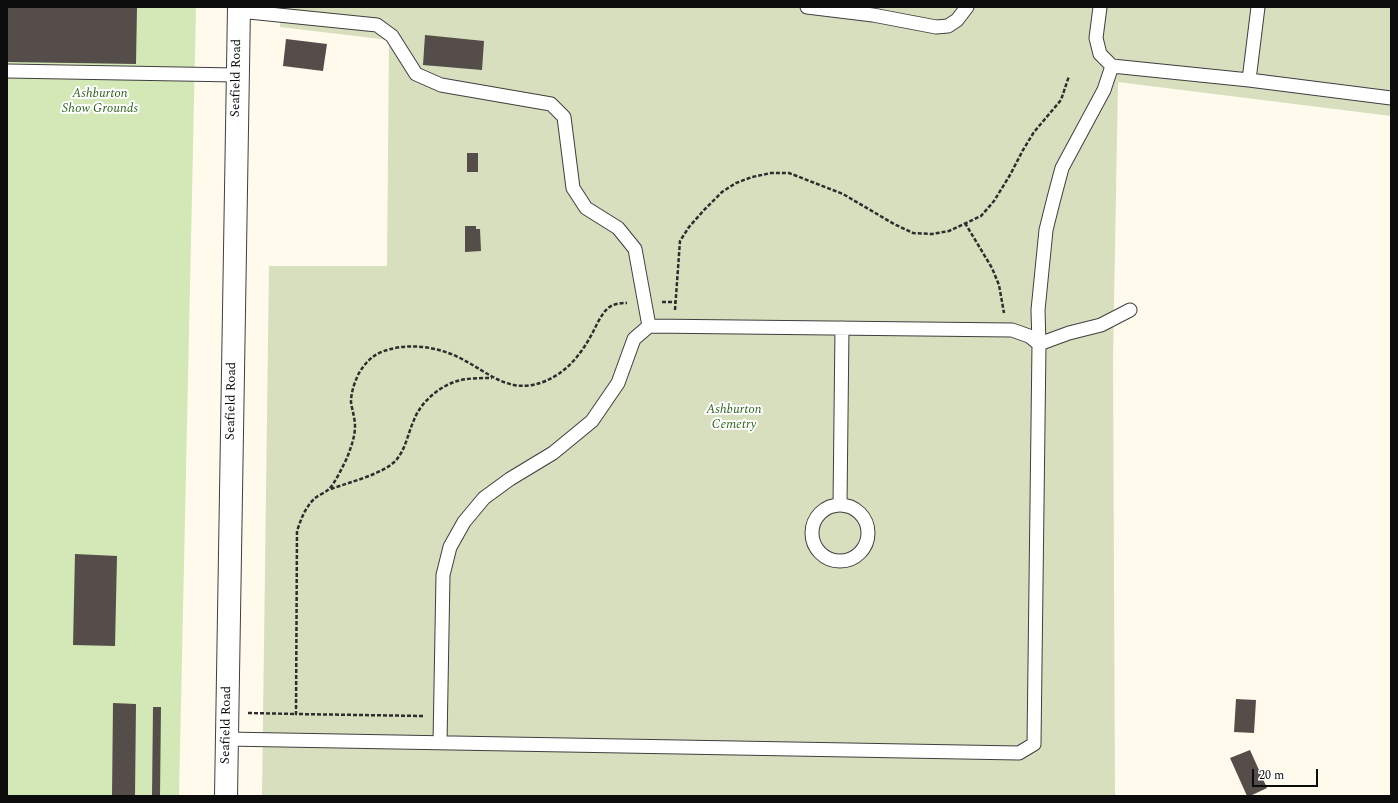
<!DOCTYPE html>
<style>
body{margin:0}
#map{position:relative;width:1398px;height:803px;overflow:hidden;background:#fffaec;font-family:Spectral,serif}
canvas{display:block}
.frame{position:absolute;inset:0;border:8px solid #0c0c0c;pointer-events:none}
.scale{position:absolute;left:1252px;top:769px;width:66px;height:18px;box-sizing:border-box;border:2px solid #0c0c0c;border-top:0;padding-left:5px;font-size:12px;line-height:14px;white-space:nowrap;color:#0c0c0c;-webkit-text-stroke:3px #fff;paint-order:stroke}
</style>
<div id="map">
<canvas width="1398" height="803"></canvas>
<div class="frame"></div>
<div class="scale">20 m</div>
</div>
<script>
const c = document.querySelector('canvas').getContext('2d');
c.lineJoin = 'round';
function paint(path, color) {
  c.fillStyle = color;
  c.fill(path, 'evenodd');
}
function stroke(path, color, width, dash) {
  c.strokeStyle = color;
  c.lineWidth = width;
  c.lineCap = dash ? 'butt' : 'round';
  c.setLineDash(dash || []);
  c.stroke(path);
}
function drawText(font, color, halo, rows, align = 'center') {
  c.font = font + ' Spectral,serif';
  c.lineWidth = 4;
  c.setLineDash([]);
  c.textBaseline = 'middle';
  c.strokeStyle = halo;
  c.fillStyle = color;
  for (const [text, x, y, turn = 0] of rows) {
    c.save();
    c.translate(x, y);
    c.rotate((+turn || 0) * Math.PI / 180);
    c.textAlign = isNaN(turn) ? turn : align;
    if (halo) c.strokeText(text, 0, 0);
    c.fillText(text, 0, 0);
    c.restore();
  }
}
paint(new Path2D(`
 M7,7h189l-17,789h-172z`), '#d3e8b6');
paint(new Path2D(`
 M281,7h1110v109l-273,-34 -5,277 2,437h-853l7,-530h118l2,-226 -109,-13z`), '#d7dfbe');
paint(new Path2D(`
 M8,7h129l-1,57 -129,-2z
 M425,35l59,6 -2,29 -59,-5z
 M286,39l41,5 -4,27 -40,-5z
 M467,153h11v19h-11z
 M465,226h11v3h4l1,22 -16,1z
 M75,554l42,2 -2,90 -42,-1z
 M1236,699l20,1 -2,33 -20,-1z
 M113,703l23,1 -1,92h-23z
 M153,707h8l-1,89h-8z
 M1250,750l17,38 -17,8h-3l-17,-38z`), '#554d49');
const service = new Path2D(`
 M807,7l66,8 63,12 12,-1 9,-6 10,-13
 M1100,7l-4,31 4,16 12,12 137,14
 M1258,7l-9,73 142,18
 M239,11l138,14 15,11 24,38 25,11 110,19 13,13 9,71 13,20 32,20 17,21 14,77
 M1112,66l-8,24 -42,78 -8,30 -8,32 -8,80 1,34 30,-11 32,-8 29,-15
 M7,71l230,4
 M840,505l2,-177
 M812 533a28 28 0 1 1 56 0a28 28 0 1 1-56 0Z
 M226,739l793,14 15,-9 5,-400 -10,-8 -17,-6 -363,-4 -15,13 -16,44 -26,38 -39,32 -43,26 -26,19 -20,24 -14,25 -7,28 -3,168`);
const tertiary = new Path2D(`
 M226,796l13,-789`);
stroke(service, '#3f3f3f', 15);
stroke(tertiary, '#3f3f3f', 24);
stroke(new Path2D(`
 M965,223l27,45 7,17 5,28
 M662,302h13
 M675,310l5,-69 9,-14 16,-18 17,-17 14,-9 16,-6 19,-4h18l54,21 51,30 19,9 19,1 17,-3 32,-15 13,-15 16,-26 13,-25 11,-18 27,-32 8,-24
 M331,489c18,-7 54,-15 66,-30 9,-11 11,-26 17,-39 7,-19 28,-36 47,-40 10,-2 21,-2 31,-2
 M248,713l48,1
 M423,716l-127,-2 1,-183c4,-12 8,-23 17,-32 4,-4 11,-6 15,-10 5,-4 15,-25 18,-31 4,-11 8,-21 8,-32 0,-8 -3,-16 -4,-24 0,-10 4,-21 8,-29 10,-16 18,-21 36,-25 22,-4 45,0 65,10 28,14 49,37 83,24 24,-9 39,-29 50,-50 4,-8 8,-17 14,-23 5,-5 13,-6 20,-6`), '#2e2e2e', 2.5, [4, 2]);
stroke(service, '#fff', 13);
stroke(tertiary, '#fff', 22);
drawText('13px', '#0c0c0c', '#fff', [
 ["Seafield Road",237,78,-89],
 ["Seafield Road",232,401,-89],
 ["Seafield Road",227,725,-89]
]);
drawText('italic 13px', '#30631e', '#fff', [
 ["Ashburton",100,94],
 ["Show Grounds",100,109],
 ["Ashburton",734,410],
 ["Cemetry",734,425]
]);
</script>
